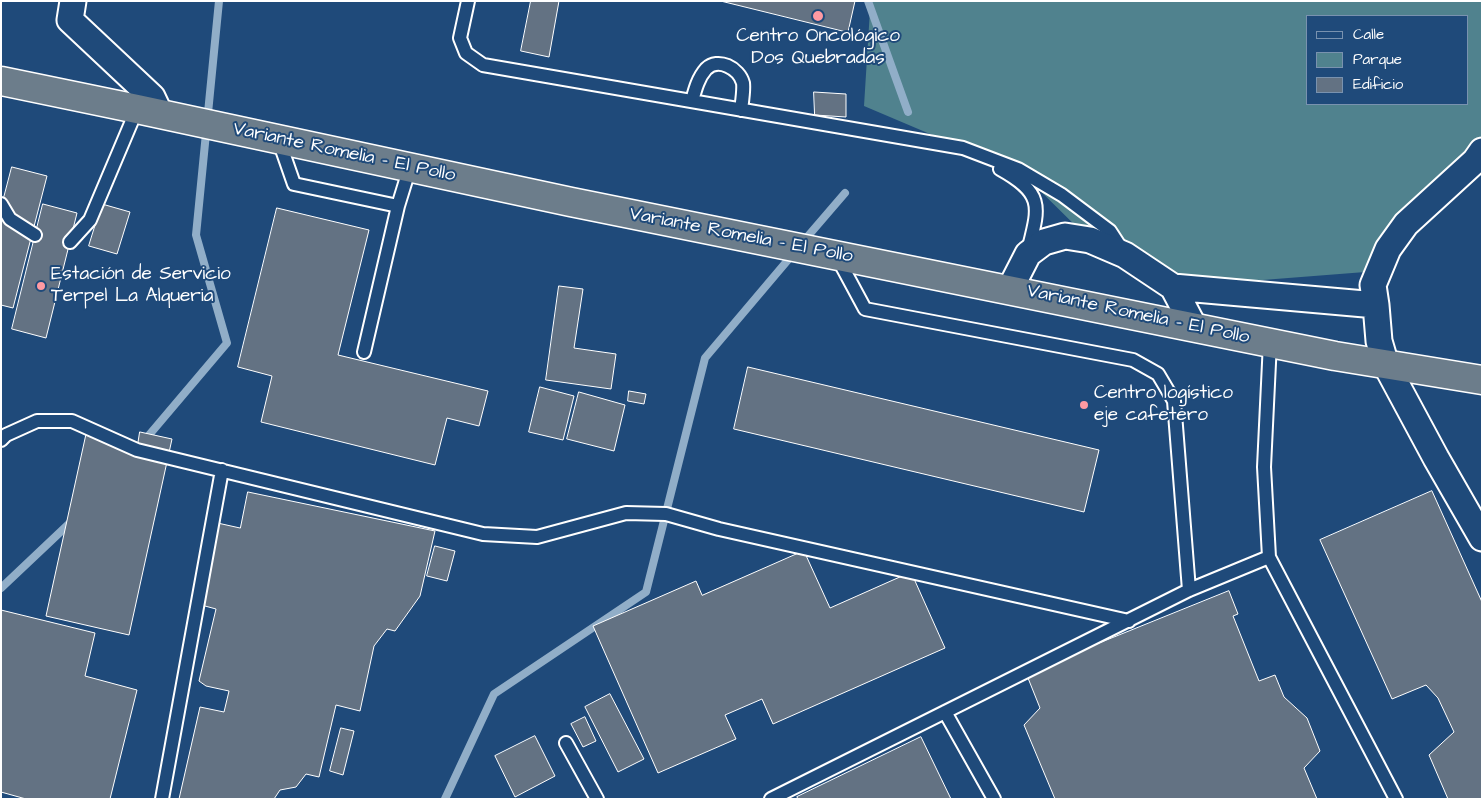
<!DOCTYPE html>
<meta charset="utf-8">
<style>
body{margin:0}
#map{position:relative;width:1483px;height:800px;overflow:hidden;background:#1f4a7a;font-family:"Architects Daughter",sans-serif}
canvas{display:block}
.frame{position:absolute;inset:0;border:2px solid #fff;pointer-events:none}
.legend{position:absolute;left:1306px;top:15px;width:162px;height:90px;box-sizing:border-box;background:#1f4a7a;border:1px solid #7992af;margin:0;padding:6px 9px;list-style:none;font-size:15px;color:#fff}
.legend li{display:flex;align-items:center;gap:10px;height:25px}
.legend b{width:25px;border:1px solid #7992af}
</style>
<div id="map">
<canvas width="1483" height="800"></canvas>
<div class="frame"></div>
<ul class="legend">
<li><b style="height:6px;background:#1f4a7a"></b>Calle</li>
<li><b style="height:14px;background:#50828e"></b>Parque</li>
<li><b style="height:14px;background:#637283"></b>Edificio</li>
</ul>
</div>
<script>
const c = document.querySelector('canvas').getContext('2d');
c.lineJoin = 'round';
function paint(path, color) {
  c.fillStyle = color;
  c.fill(path, 'evenodd');
}
function stroke(path, color, width, dash) {
  c.strokeStyle = color;
  c.lineWidth = width;
  c.lineCap = dash ? 'butt' : 'round';
  c.setLineDash(dash || []);
  c.stroke(path);
}
function drawText(font, color, halo, rows, align = 'center') {
  c.font = font + ' "Architects Daughter",sans-serif';
  c.lineWidth = 4;
  c.setLineDash([]);
  c.textBaseline = 'middle';
  c.strokeStyle = halo;
  c.fillStyle = color;
  for (const [text, x, y, turn = 0] of rows) {
    c.save();
    c.translate(x, y);
    c.rotate((+turn || 0) * Math.PI / 180);
    c.textAlign = isNaN(turn) ? turn : align;
    if (halo) c.strokeText(text, 0, 0);
    c.fillText(text, 0, 0);
    c.restore();
  }
}
paint(new Path2D(`
 M864,1h618v146l-104,124 -205,16 -83,-47 -72,-71 -55,-21 -99,-42 6,-96zM1307,16h160v88h-160z`), '#50828e');
stroke(new Path2D(`
 M868,1l40,111
 M802,243l43,-50
 M144,441l83,-98 -31,-108 23,-234
 M1,588l72,-68
 M445,799l49,-105 152,-102 59,-234 88,-104`), '#91aec8', 8);
const building = new Path2D(`
 M531,1h28l-10,56 -28,-6z
 M721,1h134l-7,31z
 M814,92l32,2v23l-31,-2z
 M12,167l35,9 -34,132 -12,-3v-97z
 M43,204l34,9 -31,125 -34,-9z
 M102,204l28,8 -13,42 -28,-8z
 M277,208l92,22 -31,125 150,36 -9,35 -32,-8 -12,47 -174,-43 11,-46 -34,-9z
 M559,286l24,3 -9,59 42,6 -5,35 -65,-9z
 M748,367l351,83 -15,62 -350,-83z
 M540,387l34,9 -11,44 -34,-8z
 M629,391l17,3 -2,10 -16,-3z
 M579,392l46,13 -11,46 -47,-12z
 M140,432l32,7 -43,196 -83,-19 40,-182 51,12z
 M1432,491l50,111v197h-34l-19,-44 25,-23 -16,-34 -12,-13 -34,14 -72,-159z
 M248,492l187,39 -15,65 -25,35 -8,-2 -13,17 -14,65 -24,-6 -17,72 -13,-3 -10,13 -16,3 -6,9h-95l21,-92 24,5 5,-21 -23,-5 -7,-5 17,-72 -22,-6 19,-81 27,6z
 M435,546l20,5 -8,30 -20,-5z
 M804,551l26,57 81,-36 34,76 -172,76 -11,-25 -37,16 11,24 -78,34 -65,-147 103,-45 6,14z
 M1229,591l9,23 -5,2 26,65 16,-6 9,22 23,21 13,33 -16,17 13,31h-262l-31,-74 16,-17 -14,-35z
 M1,610l94,23 -10,43 52,14 -27,109h-84l-25,-7z
 M610,694l34,65 -26,13 -33,-65z
 M585,717l11,24 -13,6 -12,-23z
 M341,728l13,3 -11,44 -13,-4z
 M535,736l20,40 -40,21 -20,-41z
 M921,737l30,62h-153l-1,-2z`);
paint(building, '#637283');
stroke(building, '#fff', 1);
const lane = new Path2D(`
 M468,1l-8,37 6,15 17,12 480,83 55,21 44,26 48,36 13,20
 M692,101c3,-11 6,-23 14,-32 12,-12 33,-1 37,14 1,7 -1,19 -2,27
 M278,138l16,46 104,22 12,-39
 M1000,169c45,25 39,38 28,82
 M1,204l9,15 25,16
 M70,242l20,-22 47,-111
 M837,257l28,52 268,51 25,14 16,27 15,189
 M1270,342l-6,125 5,90 127,242
 M364,352l34,-146
 M1,440l5,-5 31,-14h35l65,29 346,84 54,3 89,-24 40,1 53,15 410,92
 M945,712l49,87
 M566,743l31,56
 M162,799l60,-329
 M771,799l418,-209 80,-33`);
const street = new Path2D(`
 M73,1l-3,19 82,77 8,17
 M1482,151l-7,10 -69,63 -18,25 -15,36 3,20 3,36 7,24 50,93 46,80
 M1173,287l203,18
 M1010,289l18,-35 16,-12 21,-6 25,4 35,15 48,32 21,40`);
const highway = new Path2D(`
 M1,81l136,28 434,93 764,154 147,24`);
stroke(lane, '#fff', 16);
stroke(street, '#fff', 29);
stroke(highway, '#fff', 31);
stroke(lane, '#1f4a7a', 12);
stroke(street, '#1f4a7a', 25);
stroke(highway, '#6c7d8b', 28);
for (const [x, y, r, color] of [
 [818,16,6,"#ff9aa2"],
 [41,286,5,"#ff9aa2"],
 [1084,405,5,"#ff9aa2"]
]) {
  const dot = new Path2D();
  dot.arc(x, y, r, 0, 2 * Math.PI);
  c.fillStyle = color;
  c.fill(dot);
  stroke(dot, '#1f4a7a', 2);
}
drawText('19px', '#fff', '#1f4a7a', [
 ["Centro Oncológico",818,37,"center"],
 ["Dos Quebradas",818,59,"center"],
 ["Estación de Servicio",51,275],
 ["Terpel La Alqueria",51,297],
 ["Centro logístico",1094,394],
 ["eje cafetero",1094,416]
], 'left');
drawText('19px', '#fff', '#1f4a7a', [
 ["Variante Romelia - El Pollo",344,153,12],
 ["Variante Romelia - El Pollo",741,236,11],
 ["Variante Romelia - El Pollo",1138,315,12]
]);
</script>
